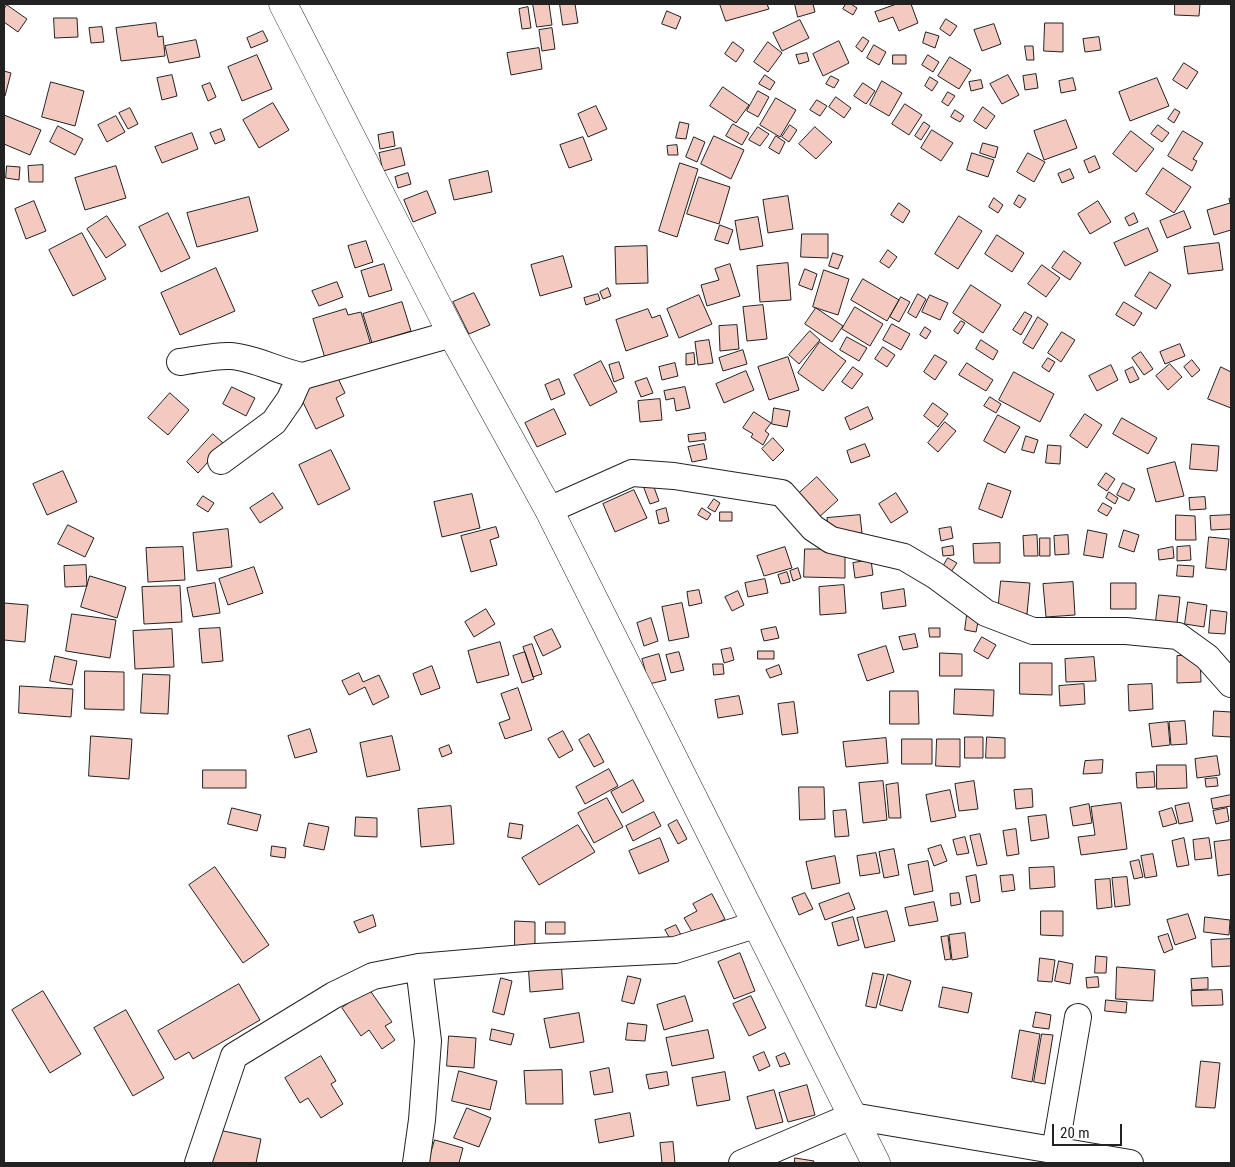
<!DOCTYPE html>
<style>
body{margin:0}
#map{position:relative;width:1235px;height:1167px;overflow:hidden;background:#fff;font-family:"Roboto Condensed",sans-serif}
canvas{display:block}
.frame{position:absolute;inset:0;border:5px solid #222;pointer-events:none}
.scale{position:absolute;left:1052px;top:1124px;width:70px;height:22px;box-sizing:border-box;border:2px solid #222;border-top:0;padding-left:6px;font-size:15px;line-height:18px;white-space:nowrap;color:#222;-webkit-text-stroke:4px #fff;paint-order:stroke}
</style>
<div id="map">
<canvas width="1235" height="1167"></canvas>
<div class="frame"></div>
<div class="scale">20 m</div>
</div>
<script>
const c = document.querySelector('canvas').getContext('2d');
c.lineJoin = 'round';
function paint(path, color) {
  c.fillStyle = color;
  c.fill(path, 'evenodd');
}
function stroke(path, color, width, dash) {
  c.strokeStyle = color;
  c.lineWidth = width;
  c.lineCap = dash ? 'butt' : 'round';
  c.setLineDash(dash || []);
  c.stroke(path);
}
const building = new Path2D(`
 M533,4h16l3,21 -15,2z
 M560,4h15l3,19 -15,2z
 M720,4h47l2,5 -43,12z
 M795,4h18l2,8 -17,5z
 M846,4h5l6,4 -4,7 -10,-6z
 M897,4h14l7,19 -19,8 -6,-14 -14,5 -4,-10z
 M1175,4h25l-1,12 -24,-1z
 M7,5l20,14 -9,13 -14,-10v-13z
 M528,7l3,21 -9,1 -3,-20z
 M667,11l14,6 -5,12 -14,-5z
 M54,18h23l1,19 -23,1z
 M946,19l11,7 -7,10 -10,-7z
 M800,20l9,18 -27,13 -9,-18z
 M156,23l2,14 5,-1 2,20 -44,5 -5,-33z
 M1045,23h18v29l-19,-1z
 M994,24l7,20 -19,7 -8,-21z
 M102,27l2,15 -13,1 -2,-15z
 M552,28l3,21 -13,2 -3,-21z
 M263,31l5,10 -17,7 -4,-10z
 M926,32l13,4 -4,12 -12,-5z
 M863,37l6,4 -7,11 -6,-5z
 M1099,37l2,13 -16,2 -2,-13z
 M196,40l4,17 -31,6 -4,-17z
 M839,41l10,22 -26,13 -10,-22z
 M733,42l11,8 -8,12 -11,-8z
 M768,42l14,11 -14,19 -14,-10z
 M874,45l12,7 -7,13 -12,-7z
 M1025,46h8l1,14h-7z
 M539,48l3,21 -31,6 -4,-22z
 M807,53l2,8 -10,3 -3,-9z
 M257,55l15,34 -30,12 -14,-34z
 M893,55h13v9h-13z
 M928,55l11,7 -6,10 -11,-7z
 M950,57l21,13 -12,19 -21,-13z
 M1184,63l14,9 -11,17 -14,-9z
 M4,71l7,2 -6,23 -1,-1z
 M1036,74l2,14 -13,2 -2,-14z
 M172,75l5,21 -15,4 -5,-22z
 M765,75l10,7 -5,8 -11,-6z
 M1008,75l11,20 -17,9 -12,-20z
 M831,76l8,4 -5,8 -8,-4z
 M930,77l8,5 -6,9 -7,-5z
 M1073,78l3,12 -15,3 -2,-12z
 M1157,78l12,28 -39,15 -11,-29z
 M981,80l2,8 -12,3 -2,-9z
 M882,81l20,12 -13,23 -19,-11z
 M51,82l33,9 -9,35 -33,-9z
 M210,83l6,14 -8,4 -6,-15z
 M863,83l12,8 -9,13 -12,-8z
 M723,87l26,18 -13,18 -26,-17z
 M758,91l11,6 -11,20 -11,-6z
 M948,92l7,4 -7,10 -6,-4z
 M836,97l15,11 -7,10 -15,-11z
 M776,98l20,12 -16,27 -20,-12z
 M817,100l10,6 -7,10 -10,-6z
 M273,103l16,27 -30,18 -16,-28z
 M905,104l17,11 -13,20 -17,-11z
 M596,106l11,23 -19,8 -10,-23z
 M983,107l12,9 -9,13 -12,-8z
 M130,108l8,16 -10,5 -9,-16z
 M1175,109l5,3 -6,11 -6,-4z
 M955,110l9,6 -4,6 -9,-5z
 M4,115l37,15 -11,25 -26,-11z
 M116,116l9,16 -18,10 -9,-17z
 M1066,120l11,28 -33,12 -10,-29z
 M680,122l9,2 -3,15 -10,-1z
 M924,122l6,4 -9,14 -6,-4z
 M733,124l16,9 -7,12 -16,-9z
 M790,125l7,5 -8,12 -7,-5z
 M1158,125l11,8 -7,9 -11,-8z
 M58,126l25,13 -8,16 -25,-13z
 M758,127l11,7 -9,12 -11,-6z
 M815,127l17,15 -16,17 -17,-15z
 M221,129l4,11 -10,4 -5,-11z
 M932,130l21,13 -12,18 -20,-13z
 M1131,131l23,18 -18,23 -23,-18z
 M1183,131l20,12 -10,16 4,2 -5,10 -24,-15z
 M393,132l2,14 -15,3 -2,-14z
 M192,133l6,16 -36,14 -7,-16z
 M714,136l30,14 -13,29 -30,-15z
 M776,136l9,6 -6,12 -10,-6z
 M583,137l9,23 -23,8 -9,-23z
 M694,137l11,5 -8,20 -11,-5z
 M983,143l15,4 -3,11 -15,-5z
 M677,145l1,10h-10l-1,-9z
 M401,148l4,17 -22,6 -4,-18z
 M972,153l22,7 -6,17 -21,-7z
 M1028,153l17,9 -11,20 -17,-10z
 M1095,156l5,12 -11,5 -5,-12z
 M680,163l18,6 -21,68 -18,-6z
 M43,165v17h-14l-1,-16z
 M7,166l13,1 -1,13 -13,-2z
 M116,166l10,32 -41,12 -10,-32z
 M1163,168l28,19 -17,26 -28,-19z
 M1070,169l4,9 -12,5 -4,-9z
 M488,171l4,21 -38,8 -5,-20z
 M408,173l3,11 -13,4 -3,-11z
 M699,177l31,10 -11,37 -32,-10z
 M427,191l9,22 -23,9 -9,-22z
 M1019,195l7,4 -6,9 -6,-4z
 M788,196l5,33 -25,4 -5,-33z
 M249,197l9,34 -61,16 -10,-34z
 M994,198l9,7 -5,8 -9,-6z
 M1231,198v32l-17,5 -7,-25 23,-7 -1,-4z
 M34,201l12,30 -20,8 -11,-30z
 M1098,201l13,21 -21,12 -12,-20z
 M899,203l11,8 -7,12 -12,-8z
 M1184,211l7,17 -24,10 -7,-17z
 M168,213l22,45 -29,14 -22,-45z
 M1134,213l4,9 -9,4 -4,-8z
 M107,216l19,29 -20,13 -19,-29z
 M959,216l23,15 -24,38 -23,-15z
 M758,217l5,29 -23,4 -5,-29z
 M720,225l13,5 -5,14 -13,-4z
 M1148,228l10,23 -33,15 -11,-23z
 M82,233l24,46 -33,17 -24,-46z
 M802,234h26v24l-27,-1z
 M997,235l27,18 -12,19 -27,-18z
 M366,241l7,21 -18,6 -7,-22z
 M1219,243l4,27 -35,4 -4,-27z
 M647,246l1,37 -32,1 -1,-37z
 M888,250l9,7 -8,11 -9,-6z
 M1064,251l17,12 -11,17 -18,-12z
 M833,253l10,3 -5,13 -9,-3z
 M563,256l9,31 -32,9 -9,-31z
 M788,263l3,37 -31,2 -3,-36z
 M384,264l8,26 -23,7 -8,-26z
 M730,264l10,32 -33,10 -6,-21 18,-5 -4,-11z
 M1042,265l18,13 -14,19 -18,-13z
 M216,268l19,43 -55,24 -19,-42z
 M805,269l12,5 -5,16 -13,-5z
 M824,270l25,9 -11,36 -25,-8z
 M1150,272l21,13 -15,24 -21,-13z
 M863,279l36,21 -12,21 -36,-21z
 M337,282l6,15 -24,9 -7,-15z
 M971,285l30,20 -18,28 -30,-20z
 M608,288l3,8 -8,3 -3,-7z
 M474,293l16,32 -21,9 -16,-32z
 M598,294l2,6 -14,5 -2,-7z
 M918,294l8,5 -10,19 -8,-5z
 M699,295l13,29 -33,14 -12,-29z
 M930,295l18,8 -8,17 -18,-8z
 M901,297l9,5 -11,20 -9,-5z
 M402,302l9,29 -39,12 -9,-29z
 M1124,302l18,11 -8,13 -18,-11z
 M763,305l4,34 -20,2 -4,-34z
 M855,307l28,17 -13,22 -28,-17z
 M816,308l27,18 -11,16 -27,-18z
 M346,309l2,6 13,-3 10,33 -46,13 -12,-39z
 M648,309l4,9 8,-3 8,21 -42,15 -10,-31z
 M1025,312l7,4 -11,19 -8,-5z
 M1038,317l10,7 -15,25 -10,-6z
 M961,321l4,2 -7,11 -4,-3z
 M892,324l18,10 -9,16 -18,-10z
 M737,325l2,24 -19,2 -1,-25z
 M925,327l6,4 -5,8 -6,-4z
 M810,331l10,9 -21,24 -10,-9z
 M1062,332l13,8 -14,22 -13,-9z
 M847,337l20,11 -8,13 -19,-11z
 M709,340l4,23 -15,2 -3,-23z
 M981,340l17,11 -5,9 -17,-11z
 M820,342l26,19 -23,30 -25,-18z
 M1180,344l5,12 -20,8 -5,-12z
 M883,347l12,8 -8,12 -12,-8z
 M743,350l4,14 -24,7 -4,-13z
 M1141,352l12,17 -9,6 -12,-17z
 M694,353l1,11 -9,1v-11z
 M935,355l12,7 -12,18 -11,-8z
 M788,357l11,33 -30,10 -11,-33z
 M1048,358l7,4 -6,10 -7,-5z
 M1192,360l8,10 -8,7 -8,-10z
 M601,361l16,31 -27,14 -16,-31z
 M619,362l5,16 -10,4 -5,-17z
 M675,363l3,13 -16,4 -3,-13z
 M967,363l26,17 -7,11 -27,-16z
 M1170,364l12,13 -14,13 -12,-14z
 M1111,365l7,15 -21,11 -8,-15z
 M853,367l10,7 -11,15 -10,-7z
 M1133,367l6,12 -9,4 -5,-12z
 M1221,367l10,5v36l-23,-9z
 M746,371l8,19 -30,13 -8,-19z
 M1014,372l40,22 -14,28 -41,-22z
 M336,374l9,19 -9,5 8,18 -28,13 -18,-37z
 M647,378l6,15 -12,4 -6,-15z
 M559,379l6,15 -14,6 -6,-15z
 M232,387l23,11 -9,18 -23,-12z
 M685,387l5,21 -14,3 -2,-13 -8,2 -2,-9z
 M170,393l19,17 -21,25 -20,-17z
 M990,397l11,7 -5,9 -12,-7z
 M660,399l2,21 -22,2 -2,-21z
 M933,403l15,11 -10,13 -14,-11z
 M868,407l5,12 -23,11 -5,-12z
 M774,408l16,3 -3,16 -15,-3z
 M554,409l12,25 -29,13 -12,-24z
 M754,412l17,11 -6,8 4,3 -6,11 -12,-8 2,-3 -10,-6z
 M1085,414l17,11 -15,23 -17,-12z
 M998,415l22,12 -15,26 -21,-12z
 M1122,418l35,20 -9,16 -35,-20z
 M945,422l11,9 -18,21 -10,-9z
 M705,433l1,7 -17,2 -1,-7z
 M213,434l11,10 -26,29 -11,-11z
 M1026,436l12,4 -4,13 -12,-3z
 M773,438l11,12 -11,11 -11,-12z
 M704,444l3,15 -15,3 -4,-15z
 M865,444l5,12 -19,7 -4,-12z
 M1192,444l27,2 -2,25 -27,-2z
 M1048,445l13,1 -1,18 -14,-1z
 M331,450l19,39 -32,16 -19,-40z
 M1175,462l9,34 -28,6 -9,-33z
 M63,471l14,31 -30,13 -14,-31z
 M1106,473l9,6 -8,12 -9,-6z
 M817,477l21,23 -21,19 -21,-23z
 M651,479l8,22 -9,3 -8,-21z
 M988,483l23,8 -9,27 -23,-9z
 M1123,483l12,6 -6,12 -12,-6z
 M634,490l13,28 -32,14 -12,-28z
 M1109,492l9,6 -3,6 -9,-6z
 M273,493l10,15 -23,15 -10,-15z
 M896,493l12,19 -17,11 -12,-19z
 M472,494l8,34 -38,9 -8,-35z
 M203,496l11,7 -6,9 -11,-7z
 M1205,497l1,12 -16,1 -1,-12z
 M714,499l6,4 -5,9 -7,-4z
 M1103,503l9,5 -5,8 -9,-5z
 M666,508l3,13 -10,3 -3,-13z
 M702,508l9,6 -4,6 -9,-5z
 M720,512h12v9h-12z
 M860,515l2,18 -33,3 -2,-18z
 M1176,515l19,1 1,24h-20z
 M1231,515v14l-20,1 -1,-14z
 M68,525l26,13 -9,19 -27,-13z
 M496,527l3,10 -9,3 7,25 -26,7 -10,-36z
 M951,527l2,11 -12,3 -2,-12z
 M228,529l4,38 -35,4 -4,-38z
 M1088,530l19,4 -4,24 -19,-3z
 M1124,530l15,5 -5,17 -15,-5z
 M1037,535l1,21h-14l-1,-20z
 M1068,535l1,19 -14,1 -1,-19z
 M1209,537l20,2 -3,31 -20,-2z
 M1040,538h10v18h-10z
 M1000,543v20h-26l-1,-19z
 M953,546l1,9 -11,1 -1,-8z
 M1190,546l1,14 -14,1v-14z
 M183,547l2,33 -37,2 -2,-34z
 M785,547l7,21 -28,8 -7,-20z
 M1173,547l1,11 -15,2 -1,-10z
 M805,549h40v29l-41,-1z
 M948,558l9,5 -8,12 -8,-5z
 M871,560l2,15 -18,3 -2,-15z
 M86,565l1,21 -22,1 -1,-21z
 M1178,565l16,1 -1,11 -16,-1z
 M254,567l9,26 -35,12 -9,-26z
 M798,568l3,10 -8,3 -3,-10z
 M787,572l3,10 -9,2 -3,-9z
 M90,576l36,11 -9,31 -36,-11z
 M765,579l3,14 -20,4 -3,-14z
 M1001,581l29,2 -3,31 -29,-2z
 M1073,582l2,33 -29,2 -3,-33z
 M215,583l5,30 -27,4 -6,-29z
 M1111,583h25v26h-25z
 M844,585l2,28 -26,2 -1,-28z
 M180,586l2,36 -38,2 -2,-37z
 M904,589l2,17 -23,3 -2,-16z
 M699,590l3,13 -13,3 -2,-14z
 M738,591l6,14 -12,6 -7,-14z
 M1159,595l21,2 -3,26 -21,-2z
 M1188,602l19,3 -3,22 -19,-3z
 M4,603l24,2 -3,37 -21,-2z
 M682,603l7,34 -20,4 -7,-34z
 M486,609l9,15 -21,13 -9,-15z
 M1211,610l16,2 -2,22 -16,-1z
 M72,614l44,6 -6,38 -44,-7z
 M967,615l12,2 -3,15 -11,-2z
 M651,618l7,23 -14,5 -7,-23z
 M776,627l3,11 -15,3 -3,-11z
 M220,628l3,33 -21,2 -3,-34z
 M929,628h11v9h-10z
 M172,629l2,38 -39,2 -2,-38z
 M552,629l9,18 -18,9 -9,-19z
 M915,634l3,13 -15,3 -4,-13z
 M982,637l14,8 -8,14 -14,-8z
 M500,642l9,33 -32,8 -9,-32z
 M532,644l10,30 -9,3 -10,-30z
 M886,646l8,26 -27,9 -9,-26z
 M731,648l3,12 -10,3 -3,-13z
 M758,651h16v8h-16z
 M525,652l9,27 -12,4 -9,-27z
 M679,652l5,18 -13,3 -5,-18z
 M940,653l22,1v22h-22z
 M659,654l7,26 -17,4 -7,-25z
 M1200,655l1,27 -24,1v-27z
 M55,656l22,5 -5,24 -22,-4z
 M1094,657l2,24 -30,1 -1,-23z
 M1020,663h32v32l-32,-1z
 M713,664h10l1,10 -10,1z
 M779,665l3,9 -12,4 -4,-8z
 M432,666l8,22 -19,7 -8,-21z
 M85,671l39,1v38l-39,-1z
 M359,673l4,9 16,-7 10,22 -16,8 -8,-18 -16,8 -7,-14z
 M143,674l27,1 -2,39 -27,-1z
 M1084,684l1,20 -25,2 -1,-20z
 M1152,684l1,25 -24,2 -1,-26z
 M20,686l53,3 -2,28 -52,-4z
 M518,688l14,42 -27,9 -6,-16 11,-4 -9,-25z
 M955,689l39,1 -1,26 -39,-2z
 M890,691h28l1,33h-29z
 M739,696l4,18 -25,4 -3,-18z
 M794,702l4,31 -16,2 -4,-31z
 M1214,711l17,1v25l-18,-1z
 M1185,721l2,23 -16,1 -2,-23z
 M1168,722l2,23 -18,2 -3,-23z
 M310,729l7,23 -22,6 -7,-22z
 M563,731l10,19 -14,8 -11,-19z
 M589,734l15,28 -10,5 -15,-27z
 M91,736l41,3 -3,40 -40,-3z
 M392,736l8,34 -33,7 -7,-34z
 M965,737h18v21h-18z
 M987,737l18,1v20h-19z
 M886,738l2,25 -42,4 -3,-25z
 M902,739h30v25h-30z
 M937,739h23v28l-24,-1z
 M449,745l3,8 -10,4 -3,-8z
 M1217,756l3,19 -23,3 -2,-19z
 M1103,760l-1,13 -19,1 2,-13z
 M1157,765h29l1,23 -30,1z
 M609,769l9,17 -33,18 -9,-17z
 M203,770h43v18h-43z
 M1154,772l1,15 -18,1 -1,-15z
 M1217,778l1,8 -12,1 -1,-8z
 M633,780l11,21 -22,12 -11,-21z
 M883,781l4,39 -24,3 -4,-40z
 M974,781l4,28 -19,2 -4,-27z
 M898,783l3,35h-12l-3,-33z
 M799,787h25l1,32 -25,1z
 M1032,789l1,18 -17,2 -2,-19z
 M950,790l6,27 -25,5 -5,-27z
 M1231,795v11l-18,3 -2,-10z
 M607,798l16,29 -29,16 -16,-30z
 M1121,803l6,46 -46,6 -3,-18 17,-2 -4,-28z
 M1189,803l4,18 -14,3 -4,-18z
 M1089,804l3,19 -19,3 -3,-18z
 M451,806l3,38 -33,3 -3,-38z
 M232,808l29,7 -4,16 -29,-7z
 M1172,808l5,15 -14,4 -4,-15z
 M1227,808l2,13 -13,3 -3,-13z
 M846,810l3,26 -14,1 -2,-26z
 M654,812l7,14 -28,15 -7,-15z
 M1046,815l3,23 -18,3 -3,-24z
 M356,817l21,1v19l-22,-1z
 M677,820l10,19 -9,5 -10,-19z
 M309,823l20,4 -5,23 -20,-4z
 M510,823l13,2 -2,14 -13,-2z
 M578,825l17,27 -56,33 -17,-27z
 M1016,829l3,25 -12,2 -4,-25z
 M980,834l7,30 -10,2 -7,-30z
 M965,837l4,16 -12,2 -4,-15z
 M660,838l9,23 -30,13 -10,-23z
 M1184,838l5,27 -12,2 -5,-26z
 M1209,838l3,20 -17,2 -2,-20z
 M1231,840v34l-13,2 -4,-34z
 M941,845l6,16 -13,5 -6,-17z
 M272,846l14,2 -1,10 -14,-2z
 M894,849l5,26 -15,3 -5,-26z
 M876,853l4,20 -20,3 -3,-20z
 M1153,854l4,22 -12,2 -4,-22z
 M835,856l5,27 -28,6 -6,-27z
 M1139,860l4,17 -9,2 -4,-17z
 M928,861l5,30 -19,4 -6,-30z
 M215,867l54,78 -26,18 -54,-78z
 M1054,867l1,20 -25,2 -1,-21z
 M976,875l4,26 -9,2 -5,-26z
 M1013,875l2,15 -13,2 -2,-16z
 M1127,877l3,28 -15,2 -3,-29z
 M1110,879l2,28 -15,2 -2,-29z
 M805,893l8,16 -14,6 -7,-17z
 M849,893l6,16 -30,11 -6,-16z
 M959,893l2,11 -10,2 -1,-12z
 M712,894l13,25 -31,16 -10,-17 13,-7 -4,-7z
 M934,902l4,19 -29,5 -4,-18z
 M887,911l8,30 -30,7 -8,-30z
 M1041,911h22v25l-22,-1z
 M1188,914l8,24 -21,7 -8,-25z
 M373,915l3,11 -17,7 -5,-11z
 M853,917l6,23 -21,6 -6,-23z
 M1205,917l25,3 -1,15 -25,-3z
 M515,921l20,1v28h-20z
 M546,922h19v12h-19z
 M676,925l6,12 -10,5 -7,-12z
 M965,933l3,24 -16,3 -3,-25z
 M1168,934l5,15 -9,4 -6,-16z
 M948,936l3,23 -6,1 -4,-23z
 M1231,939v27l-19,1 -1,-27z
 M740,953l15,38 -21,8 -16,-37z
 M1096,956l11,1 -1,16h-11z
 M1040,958l15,2 -3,22 -14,-1z
 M561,960l2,29 -33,3 -2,-30z
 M1059,961l14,3 -3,20 -15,-3z
 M1117,967l38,3 -2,31 -37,-2z
 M873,973l11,2 -8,33 -10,-2z
 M888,974l23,7 -9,30 -22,-6z
 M628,976l13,3 -7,25 -12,-3z
 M1098,977l1,10 -12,1 -1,-10z
 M501,978l11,3 -8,34 -11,-3z
 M1208,978v11l-16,1 -1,-11z
 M239,984l21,36 -67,39 -4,-7 -14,8 -17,-29z
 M943,987l29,6 -4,20 -29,-6z
 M369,989l23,33 -7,4 10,14 -13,9 -13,-19 -8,6 -19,-28z
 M1222,990l1,15 -31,1 -1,-15z
 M43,991l38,63 -31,19 -38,-63z
 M685,996l8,25 -29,9 -7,-25z
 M751,996l15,32 -17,8 -16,-32z
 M1106,1000l21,2 -1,11 -21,-2z
 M126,1010l38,68 -31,18 -39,-68z
 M1036,1012l15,3 -2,14 -16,-2z
 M579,1013l5,29 -34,6 -6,-29z
 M628,1023l19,2 -2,16 -19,-1z
 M492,1029l22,5 -3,11 -21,-5z
 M708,1030l6,28 -42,8 -6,-28z
 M1020,1030l20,4 -8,48 -20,-4z
 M1042,1034l11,1 -8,49 -11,-2z
 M449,1036l27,2 -2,30 -27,-2z
 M764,1052l6,14 -11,5 -6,-14z
 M785,1053l5,11 -10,3 -4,-10z
 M321,1056l15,25 -5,3 12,20 -22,14 -13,-20 -8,5 -15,-25z
 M1201,1061l19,2 -5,45 -19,-1z
 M609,1068l4,24 -19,3 -4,-23z
 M562,1070l1,34h-37l-2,-33z
 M459,1071l38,10 -7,29 -38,-9z
 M667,1072l2,13 -20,4 -3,-14z
 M725,1072l5,28 -33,6 -5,-28z
 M807,1085l8,30 -27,7 -9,-29z
 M774,1090l9,32 -27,7 -9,-32z
 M467,1108l24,10 -12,29 -25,-9z
 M630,1113l4,23 -35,7 -4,-23z
 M219,1130l42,9 -5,24h-44z
 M435,1140l28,8 -4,15h-31z
 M673,1142l2,21h-13l-2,-20z
 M795,1158l19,3 -1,2h-18z`);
paint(building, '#f3c9c0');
stroke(building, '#222', 1);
const minor = new Path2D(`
 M180,362c16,-2 35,-7 51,-6 25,2 48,16 72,20l149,-42
 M221,461l53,-39 16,-23 8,-18 5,-5
 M549,510l83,-37 42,3 108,17 31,35 18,12 73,17 32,19 50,37 47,18h93l52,5 29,21 24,27
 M1055,1151l23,-134
 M198,1163l36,-107 100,-61 39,-19 46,-9 117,-10 139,-7 80,-25
 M416,1163l6,-43 6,-79 -9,-74
 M742,1163l110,-47 278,47`);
const major = new Path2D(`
 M283,4l169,330 97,176 327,653`);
stroke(minor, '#222', 28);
stroke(major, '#222', 29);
stroke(minor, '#fff', 26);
stroke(major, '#fff', 28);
</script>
